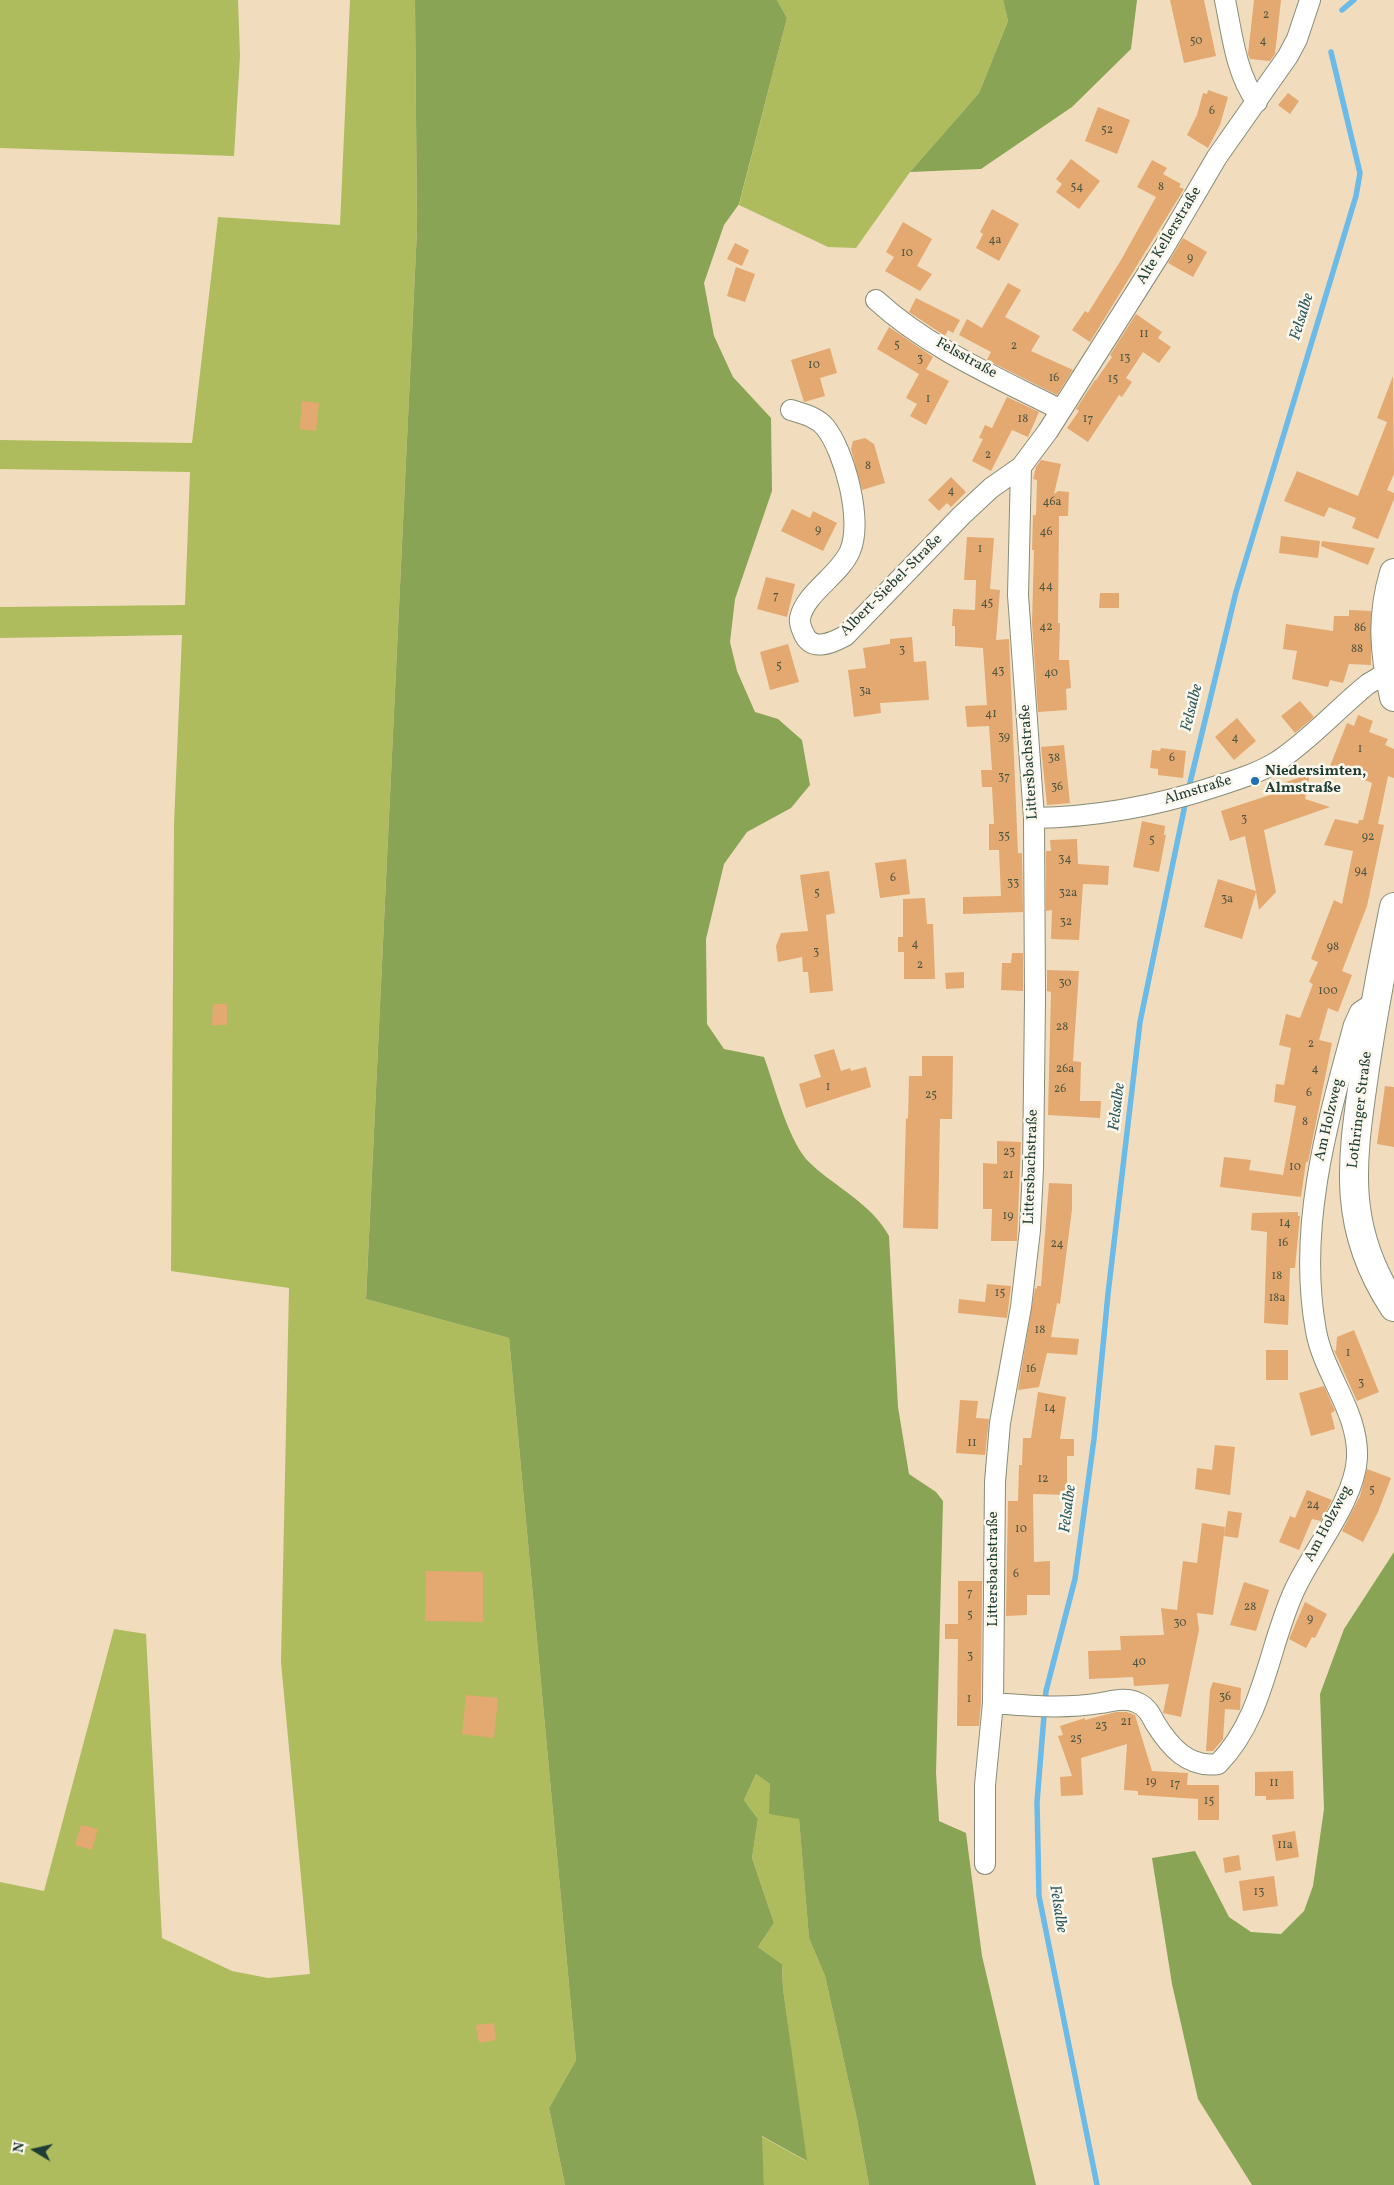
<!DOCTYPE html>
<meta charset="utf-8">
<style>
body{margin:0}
#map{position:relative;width:1394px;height:2185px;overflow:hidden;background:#f1ddbd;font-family:Vollkorn,serif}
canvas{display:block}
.north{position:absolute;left:10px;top:2125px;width:50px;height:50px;-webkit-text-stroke:4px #fbf7ec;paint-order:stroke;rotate:279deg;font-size:14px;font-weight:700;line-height:20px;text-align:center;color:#1f3d34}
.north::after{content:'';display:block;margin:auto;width:18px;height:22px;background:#1f3d34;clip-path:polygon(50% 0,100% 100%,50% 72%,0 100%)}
</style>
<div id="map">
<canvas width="1394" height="2185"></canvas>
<div class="north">N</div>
</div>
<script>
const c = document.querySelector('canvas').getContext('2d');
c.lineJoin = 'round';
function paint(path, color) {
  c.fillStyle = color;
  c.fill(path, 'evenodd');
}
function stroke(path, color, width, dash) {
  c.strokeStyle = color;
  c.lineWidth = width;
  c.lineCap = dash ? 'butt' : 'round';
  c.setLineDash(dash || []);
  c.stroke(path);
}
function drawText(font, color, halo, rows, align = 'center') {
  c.font = font + ' Vollkorn,serif';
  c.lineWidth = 5;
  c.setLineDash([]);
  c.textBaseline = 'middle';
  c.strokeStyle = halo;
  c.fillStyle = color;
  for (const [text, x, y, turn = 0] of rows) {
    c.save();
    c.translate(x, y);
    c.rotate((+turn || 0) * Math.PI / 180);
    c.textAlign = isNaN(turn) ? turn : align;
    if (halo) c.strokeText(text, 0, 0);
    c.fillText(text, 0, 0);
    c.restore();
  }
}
paint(new Path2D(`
 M0,0h238l2,56 -6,100 -234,-8z
 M350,0h65l2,230 -51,1069 143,39 67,722 -27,48 16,77h-565v-303l44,9 70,-262 32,5 16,304 70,33 36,7 42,-4 -29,-312 8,-374 -118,-17 3,-447 8,-189 -182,3v-31l185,-2 5,-133 -190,-3v-29l192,3 26,-226 122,8z
 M777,0h226l5,21 -29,72 -69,79 -54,76 -28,-1 -89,-42 48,-187z
 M756,1774l14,10 29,34 10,120 16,38 32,143 12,66h-105l-3,-49 45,25 -23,-172 -1,-25 -24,-17 16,-24 -22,-65 6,-39 -14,-19z`), '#aebc5e');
paint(new Path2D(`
 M415,0h362l10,18 -48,186 -15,21 -20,58 10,53 19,41 38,41 1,73 -37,108 -5,43 7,29 18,41 23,7 24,21 8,45 -19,23 -44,24 -23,32 -18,75 1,85 17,25 40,8c10,27 25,87 46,106 25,24 62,41 79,73l9,171 11,67 27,18 7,9 -7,272 3,48 27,12 16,123 54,229h-167l-12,-66 -32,-143 -16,-38 -10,-119 -30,-5 1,-30 -14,-10 -12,26 14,19 -6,39 22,65 -16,24 24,17 1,25 24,172 -45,-25 2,49h-199l-16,-77 27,-48 -67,-722 -143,-39 51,-1069z
 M1003,0h134l-6,49 -59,58 -91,62 -71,3 69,-79 29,-72z
 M1394,1552v633h-142l-54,-86 -26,-115 -20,-126 43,-7 34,66 22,15 30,2 23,-23 9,-25 11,-77 -4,-115 24,-65z`), '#8aa455');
stroke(new Path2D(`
 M1342,10l12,-10
 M1188,791l48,-199 120,-396 4,-23 -29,-121
 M1097,2185l-58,-289 -2,-94 9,-111 29,-112 19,-140 14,-145 32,-272 46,-222`), '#6cbae7', 5.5);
paint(new Path2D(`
 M1170,0h34l12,56 -32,7z
 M1254,0h27l-6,54 -5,7 -20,-2 -2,-5z
 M1208,90l20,7 -8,28 -12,23 -21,-13 10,-20 6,-22 4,1z
 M1288,93l11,8 -9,13 -12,-9z
 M1098,107l32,13 -13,34 -32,-13z
 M1071,159l29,22 -21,28 -23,-17 6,-8 -6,-5z
 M1152,160l15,8 -4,6 18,10 -2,3 5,2 -94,153 -18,-12 13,-19 3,2 33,-53 35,-63 -19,-10z
 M992,209l27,15 -20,37 -23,-13 7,-14 -3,-2z
 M903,222l29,17 -15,27 15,8 -12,17 -35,-20 9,-14 -8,-5z
 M1183,238l24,14 -14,25 -25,-14z
 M735,243l14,7 -7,16 -15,-7z
 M736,267l19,7 -10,28 -18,-6z
 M1008,283l13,7 -16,27 35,19 -9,15 42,19 -16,25 -70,-35 4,-8 -32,-17 8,-16 15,9z
 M916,298l44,22 -7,13 -5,-3 -3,6 -36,-24z
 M1136,314l26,18 -4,6 13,9 -12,16 -16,-11 -17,26 6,4 -10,15 -3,-2 -31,47 -21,-14 12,-17 -3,-2 19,-29h1l16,-23 -2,-2z
 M889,327l44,30 -7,12 23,12 -23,44 -16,-9 7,-12 -11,-6 13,-24 -42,-25z
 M830,348l7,25 -17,5 5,18 -21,6 -13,-42z
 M1393,376l1,98 -7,16 7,3v6l-16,40 -26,-11 4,-10 -27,-11 -5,10 -40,-16 13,-30 61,25 29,-74 -10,-4z
 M1007,397l32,15 -11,25 -16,-7 -21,41 -19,-10 11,-22 -4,-1 6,-13 7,3z
 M302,401l17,2 -3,28 -16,-2z
 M865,438l9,6 11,39 -23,7 -11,-41 2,-8z
 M1041,460l20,4 -7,30 4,-3 11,1 -1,24h-9l-1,107h2l-1,37h10l2,28 -5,1 1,21 -29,2 -6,-89 2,-73h-2l1,-35h3l1,-35 -4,-1 3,-12z
 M951,477l15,15 -15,15 -4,-4 -8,8 -11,-11z
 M792,509l18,9 3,-7 24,12 -14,28 -42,-20z
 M1281,536l39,5 -2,17 -39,-5z
 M967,537l27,1 -4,51 10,1 -4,50 13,-1 9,214h4l1,59 -60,2v-17l38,-1 -2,-46h-10v-26h5l-2,-37h-10l-1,-17h11l-3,-44 -22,1 -2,-21 22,-1 -4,-57 -28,-2v-20h-3l1,-17 22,1 1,-30h-12z
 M1322,541l53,7 -7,17 -47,-19z
 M766,577l29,7 -8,33 -30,-8z
 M1100,593h19v15h-20z
 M1349,610l22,1v54l-22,-1 -6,19 -13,-3 -2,7 -36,-8 5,-28 -14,-2 3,-25 47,7 1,-15h15z
 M912,637l2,25 12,-1 3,39 -49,3 1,10 -27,4 -6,-47 18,-2 -3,-20 27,-4v-5z
 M788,644l11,38 -29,8 -10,-38z
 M1300,701l14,16 -19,16 -14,-17z
 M1358,715l15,6 -4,11 19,7 -3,6 9,4v29l-6,-2 -10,48 6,1 -17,81 -25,65 10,4 -14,37 -10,-4 -9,32 13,3 -24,119h-2l-5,35 -81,-10 4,-30 27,3 -2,10 34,5 13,-69 -22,-4 2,-18 8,1 7,-37 -12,-3 7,-31 14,4 13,-34 -4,-2 9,-20 -7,-3 23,-59 8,4 11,-53 -29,-6 11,-26 23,5 1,-4h4l9,-37 -42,-17 17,-43 7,3z
 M1237,718l19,23 -22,19 -19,-23z
 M1064,745l6,58 -23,2 -6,-58z
 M1161,748l25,3 -3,27 -25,-3v-6l-8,-1 2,-18 8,1z
 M1310,774l-5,25 25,8 -66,23 12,62 -17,18 -3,-18 -14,47 -38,-12 14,-48 38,12 -11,-55 -15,5 -9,-30 58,-19 -2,-7z
 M1142,821l23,5 -1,9h2l-7,37 -26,-5z
 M1077,839l1,25 31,2 -1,19 -25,-1 -4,56 -28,-1 1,-29 -6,1v-60h5l-1,-11z
 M906,859l4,35 -30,4 -5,-35z
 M829,871l6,42 -9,2 7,76 -23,2 -2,-21h-5l-1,-15 -24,5 -2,-16 5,-13 27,-2 -8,-56z
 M925,898l2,26h6l2,55h-31v-27h-6v-15h5v-38z
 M1012,953h11v38l-22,-1 1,-27h9z
 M1047,970l32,1 -6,90 8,1 -1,39h21l-1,17 -52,-3 3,-123 -4,-1z
 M964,972v16l-18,1 -1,-16z
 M213,1004h14v21h-15z
 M834,1049l7,22 9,-3 1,3 15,-4 5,20 -65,21 -7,-24 22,-7 -7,-22z
 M922,1056h31l-1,63h-12l-2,110 -35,-1 3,-110 2,1 1,-43h13z
 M1385,1086l9,1v60l-17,-3z
 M997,1141l24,1 -4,99h-26l1,-32h-9v-46l14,1z
 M1049,1183l23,1v25l-12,95 -3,-1 -6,34 28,2 -2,16 -30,-2 -8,34 -21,3 17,-102 2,1v-3h4z
 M1298,1212v4h2l-5,52h-5l-2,57 -24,-2 3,-91 -16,-2 1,-17z
 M987,1284l24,2 -4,32 -49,-5 1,-14 26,3z
 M1354,1330l25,62 -22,9 -23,-51 2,1 1,-14z
 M1266,1350h22v30h-22z
 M1324,1386l11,25 -4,2 4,16 -24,7 -12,-43z
 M1038,1392l28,5 -6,42h14v17h-7v39l-34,-1 1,68 16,-1v34h-23v20l-21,1 2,-115h10l1,-36h3l1,-27h8z
 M960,1400l18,1 -2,17 13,1 -4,36 -29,-2z
 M1215,1445l20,2 -5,48 -35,-6 2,-21 15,2z
 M1367,1469l24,9 -13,34 -15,30 -21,-11 18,-35z
 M1307,1490l25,10 -11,21 -9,-2 -13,31 -20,-8 11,-26 5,2z
 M1228,1511l14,2 -4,25 -14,-2z
 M1202,1523l23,4 -12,88 -16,-2 2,17 -18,87 -18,-4 6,-29 -35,2 -1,-9 -44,2 -1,-28 33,-1 -1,-14 44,-1 -3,-27 16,2 6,-49 14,2z
 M426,1571l57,1v50l-58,-1z
 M958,1581h24l-1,121 -2,24h-22l1,-87h-13v-15h13z
 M1244,1582l25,8 -13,41 -26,-6z
 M1305,1602l22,12 -12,24 -3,-1 -6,11 -17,-9z
 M1213,1682l28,6 -1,22 -15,-1 -2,30 -10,12h-7l4,-61z
 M466,1695l32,3 -4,40 -32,-4z
 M1116,1712h11l8,3 17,56 36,2 -1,12h32v35h-21v-21l-60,-4v-4l-14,-1 3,-46 -46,14 2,37 -22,1 -1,-19 12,-1 -14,-40 5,-1 -3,-9 25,-8v2z
 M1293,1771l1,28 -28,1v-4h-11v-24z
 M81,1825l17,4 -6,21 -17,-5z
 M1295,1831l4,26 -23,4 -4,-26z
 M1239,1855l2,15 -16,3 -2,-15z
 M1274,1876l4,30 -35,5 -4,-30z
 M494,2023l2,17 -17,3 -3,-18z`), '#e4a871');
const minor = new Path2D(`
 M1225,0c7,34 11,74 32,102
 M876,300c52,48 122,78 185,110
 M791,410c12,4 26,7 34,17 20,25 38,94 25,124 -10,24 -45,42 -50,67 -1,5 1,9 3,14 8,20 27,12 42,4l116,-120 30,-28 30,-21 27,-36 115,-182 54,-92 71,-101 9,-17 13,-39
 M1034,818c61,-1 122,-12 180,-31 22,-7 45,-14 64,-26 33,-22 59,-52 90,-77l10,-6 11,-3
 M993,1703c36,3 72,6 108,0 12,-2 25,-6 37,0 9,4 13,12 17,20 15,24 33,45 63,41 47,-48 50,-118 77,-175 18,-39 60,-89 62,-131 2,-46 -33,-83 -41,-127 -19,-103 11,-207 38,-306l6,-13 15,-10
 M985,1864v-79l8,-82 2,-221 5,-59 21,-116 9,-77 3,-61 2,-169 -1,-182 -16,-223 3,-128`);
const secondary = new Path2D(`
 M1394,573c-13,44 -10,79 0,124
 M1394,907c-11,54 -21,107 -29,161 -13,91 -25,157 29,239`);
stroke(minor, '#888d78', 22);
stroke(secondary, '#888d78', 30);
stroke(minor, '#fff', 20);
stroke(secondary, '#fff', 28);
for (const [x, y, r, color] of [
 [1255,781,5,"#1f6fb2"]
]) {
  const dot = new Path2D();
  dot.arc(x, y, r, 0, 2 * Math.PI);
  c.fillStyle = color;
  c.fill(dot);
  stroke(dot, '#fbf7ec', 2);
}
drawText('12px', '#505843', null, [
 ["2",1266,16],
 ["50",1196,42],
 ["4",1263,42],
 ["6",1212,112],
 ["52",1107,131],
 ["54",1077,188],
 ["8",1161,188],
 ["4a",995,241],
 ["10",907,254],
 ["9",1190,259],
 ["11",1144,335],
 ["5",897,346],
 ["2",1014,347],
 ["13",1125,359],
 ["3",920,360],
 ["10",814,366],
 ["16",1054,379],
 ["15",1113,380],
 ["1",928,400],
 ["18",1023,420],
 ["17",1088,420],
 ["2",988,456],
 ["8",868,467],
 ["4",951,492],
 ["46a",1052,503],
 ["9",818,531],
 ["46",1046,533],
 ["1",980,550],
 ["44",1046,587],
 ["7",776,597],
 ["45",987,604],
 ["42",1046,628],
 ["86",1360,629],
 ["88",1357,650],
 ["3",902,651],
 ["5",779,667],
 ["43",998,672],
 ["40",1051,674],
 ["3a",865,692],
 ["41",991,715],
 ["39",1004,738],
 ["4",1235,739],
 ["1",1360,750],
 ["38",1054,759],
 ["6",1172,759],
 ["37",1004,778],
 ["36",1057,788],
 ["3",1244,820],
 ["35",1004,837],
 ["92",1368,838],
 ["5",1152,841],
 ["34",1065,860],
 ["94",1361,872],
 ["6",893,879],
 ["33",1013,884],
 ["5",817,894],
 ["32a",1068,894],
 ["3a",1227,900],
 ["32",1066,923],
 ["4",915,945],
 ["98",1333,948],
 ["3",816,953],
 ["2",920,966],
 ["30",1065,984],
 ["100",1328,992],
 ["28",1062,1028],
 ["2",1311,1045],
 ["26a",1065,1070],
 ["4",1315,1070],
 ["1",828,1088],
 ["26",1060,1090],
 ["6",1309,1094],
 ["25",931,1096],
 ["8",1305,1123],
 ["23",1009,1153],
 ["10",1295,1168],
 ["21",1008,1176],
 ["19",1008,1217],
 ["14",1285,1224],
 ["16",1283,1244],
 ["24",1057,1245],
 ["18",1277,1277],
 ["15",1000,1294],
 ["18a",1277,1299],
 ["18",1040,1331],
 ["1",1348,1354],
 ["16",1031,1370],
 ["3",1361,1384],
 ["14",1050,1409],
 ["11",972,1444],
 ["12",1043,1480],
 ["5",1372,1491],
 ["24",1313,1506],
 ["10",1021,1530],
 ["6",1016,1575],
 ["7",970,1594],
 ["28",1250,1608],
 ["5",970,1616],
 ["9",1310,1620],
 ["30",1180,1624],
 ["3",970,1657],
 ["40",1139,1663],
 ["36",1225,1698],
 ["1",969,1700],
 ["21",1126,1723],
 ["23",1101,1727],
 ["25",1076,1740],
 ["19",1151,1783],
 ["11",1274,1784],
 ["17",1175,1785],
 ["15",1209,1802],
 ["11a",1285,1846],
 ["13",1259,1893]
]);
drawText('15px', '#1f3d34', '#fbf7ec', [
 ["Alte Kellerstraße",1170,236,-59],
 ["Felsstraße",966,359,29],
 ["Albert-Siebel-Straße",892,586,-45],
 ["Littersbachstraße",1030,762,-94],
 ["Almstraße",1198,791,-17],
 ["Lothringer Straße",1361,1110,-83],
 ["Am Holzweg",1330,1120,-77],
 ["Littersbachstraße",1032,1167,-88],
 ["Am Holzweg",1329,1524,-62],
 ["Littersbachstraße",994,1569,-90]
]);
drawText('bold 15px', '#1f3d34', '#fbf7ec', [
 ["Niedersimten,",1265,772],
 ["Almstraße",1265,789]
], 'left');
drawText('italic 16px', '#325c61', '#fbf7ec', [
 ["Felsalbe",1303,317,-73],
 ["Felsalbe",1193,708,-76],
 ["Felsalbe",1118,1107,-83],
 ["Felsalbe",1069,1509,-83],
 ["Felsalbe",1057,1909,81]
]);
</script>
